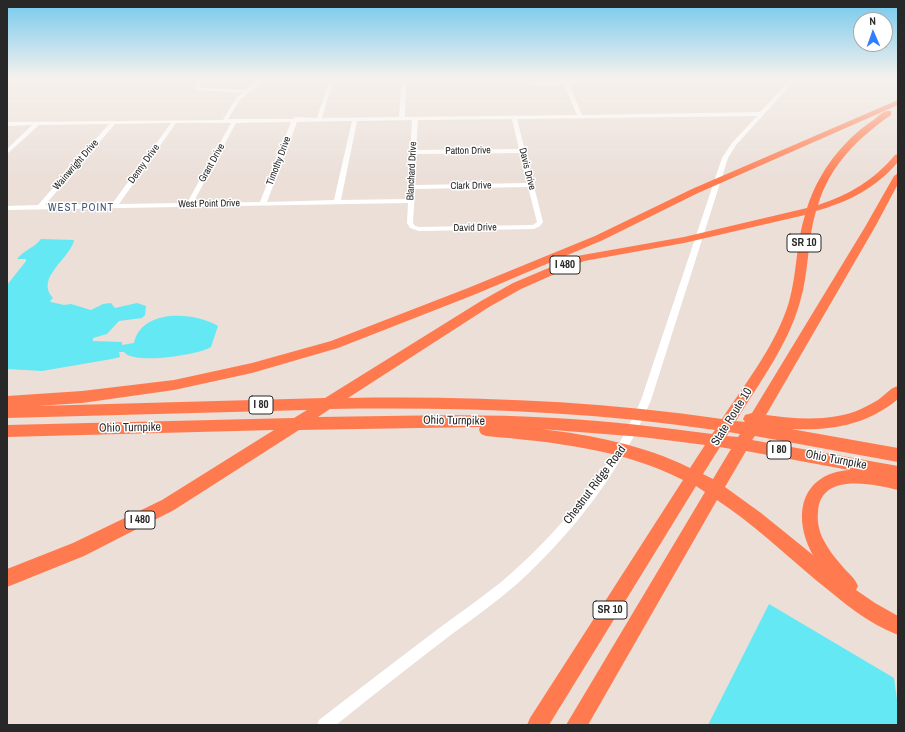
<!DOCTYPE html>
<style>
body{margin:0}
#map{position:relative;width:905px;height:732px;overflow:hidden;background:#ebdfd8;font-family:"Archivo Narrow",sans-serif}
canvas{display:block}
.frame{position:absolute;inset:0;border:8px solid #282828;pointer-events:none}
.north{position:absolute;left:853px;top:12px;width:40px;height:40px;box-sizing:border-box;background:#fff;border:1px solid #a9a9a9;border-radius:50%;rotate:358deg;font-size:11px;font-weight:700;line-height:16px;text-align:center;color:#282828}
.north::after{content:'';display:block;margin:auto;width:14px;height:18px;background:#317dff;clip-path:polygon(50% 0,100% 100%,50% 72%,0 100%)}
</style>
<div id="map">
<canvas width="905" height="732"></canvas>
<div class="frame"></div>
<div class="north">N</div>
</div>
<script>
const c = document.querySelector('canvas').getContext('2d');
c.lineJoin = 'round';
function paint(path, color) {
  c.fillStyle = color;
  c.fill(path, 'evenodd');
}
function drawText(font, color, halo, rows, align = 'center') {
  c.font = font + ' "Archivo Narrow",sans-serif';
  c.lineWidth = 3;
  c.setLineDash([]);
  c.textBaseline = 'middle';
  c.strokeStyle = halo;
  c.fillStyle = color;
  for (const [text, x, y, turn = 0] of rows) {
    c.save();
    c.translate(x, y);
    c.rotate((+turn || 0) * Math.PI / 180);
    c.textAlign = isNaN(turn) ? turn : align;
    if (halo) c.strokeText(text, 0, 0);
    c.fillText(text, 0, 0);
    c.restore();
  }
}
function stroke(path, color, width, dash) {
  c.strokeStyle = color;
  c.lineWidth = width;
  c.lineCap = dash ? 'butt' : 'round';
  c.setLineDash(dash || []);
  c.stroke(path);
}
paint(new Path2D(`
 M41,239l33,1c-3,18 -40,38 -21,58l-3,3 1,1 13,3 7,-1 20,6 12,-6 8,-1 4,5 22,-5 9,3 -1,9 -3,3 -23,3 -12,13 -14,4v3l29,1v3l12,-2c7,-34 59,-32 84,-17l-7,21c-12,8 -78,18 -87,5h-5l1,5 -8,2 -70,12 -35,-2v-84l19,-24v-2h-9c8,-10 16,-10 24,-20z
 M769,604l125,74 4,29v18h-190z`), '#64e8f4');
paint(new Path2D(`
 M199,78h5l-5,7 2,3 45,2 15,-12h5l-26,22 -12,19h65l2,-2 22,1 13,-40h4l-12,40 77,-1 3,-39h4l-1,39 172,-2 -13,-31c-14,0 -35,4 -46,-6h5l9,4 111,-4 -15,4 -59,2 13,31 178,-3 32,-34h5l-61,67 -8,13 -77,242c-30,71 -77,132 -134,184 -21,18 -43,34 -65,50 -39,30 -78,60 -116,91h-19l2,-5c41,-32 82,-63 123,-94 19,-14 39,-28 58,-43 59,-50 110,-112 141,-183l81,-242 10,-15 25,-27 -240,3 26,103 -3,4 -6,3 -115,2 -9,-3 -3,-5 1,-20 -401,7v-4l31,-1 71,-81 -70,1 -32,29v-5l25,-24 -25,1v-4l216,-2 13,-22 6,-5 -44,-3 -3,-5zM512,119l7,30 -103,1 2,-30zM412,120l-4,79 -67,1 16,-79zM352,121l-18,79 -67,2 30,-80zM291,122l-31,80 -67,1 43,-80zM171,123l-59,81 -67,1 70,-81zM176,123h55l-44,80 -68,1zM520,153l7,30 -112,2 1,-31zM528,187l9,35 -4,3 -114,2 -4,-1 -2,-3 2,-34z`), '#fff');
paint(new Path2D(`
 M898,100v5l-200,88 -95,47 -127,54 -138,54 -86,25 -78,17 -92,13 -45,3 288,-8 156,-97 32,-18 64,-27 107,-19 123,-29c12,-37 36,-68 68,-89 5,-4 9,-9 16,-8v4c-33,23 -61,50 -73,90 31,-10 56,-25 77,-50l3,-1v8c-22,26 -50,40 -82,49 -9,30 -7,62 -16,91 -12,43 -41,81 -64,119l9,1 -2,-3 2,-4 7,-2 113,-186 29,-51 4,-3v11l-23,43 -109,188c30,4 67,7 95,-6 6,-3 12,-6 17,-9 7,-5 12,-12 20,-14v13c-31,26 -67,32 -107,30l107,19v14l-143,-26 -3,4 146,26v24c-25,-6 -78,-18 -80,22 -1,9 1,19 5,27 5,10 12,19 20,28 5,6 12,11 15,19l-2,4 19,13 23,13v19c-31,-12 -55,-33 -81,-54 -33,-28 -64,-57 -100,-81l-129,225h-22l139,-233 -9,-6 -147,239h-22l3,-7 153,-238c-60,-31 -130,-38 -197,-44l-5,-2 -2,-4 1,-3 -181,3 -125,80 -90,46 -77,31v-18l66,-26 89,-43 112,-70 -267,7v-12l287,-7 13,-8 -300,8v-22l75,-5 92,-11 78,-17 79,-22 137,-53 127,-52 97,-47zM805,215c-9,28 -8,59 -16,87 -13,43 -43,80 -67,117 -124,-18 -249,-23 -374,-21l141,-91 32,-18 63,-28 100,-18zM330,409c129,-2 257,2 385,21l-3,4c-52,-7 -104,-13 -157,-16 -79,-5 -158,-2 -237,-1zM541,429l101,8 63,8 -15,23c-46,-23 -98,-33 -149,-39zM729,432l11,2 -2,3 -11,-1zM720,447l11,2 -18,30 -10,-5zM746,451l103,19c-49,4 -57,47 -36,85l-52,-42 -36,-26z`), '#ff7b4f');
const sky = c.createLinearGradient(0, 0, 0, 181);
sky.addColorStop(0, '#73c9ed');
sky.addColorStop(0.43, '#f6f1ed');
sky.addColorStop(1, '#f6f1ed00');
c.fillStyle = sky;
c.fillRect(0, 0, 905, 181);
drawText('10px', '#282828', '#fff', [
 ["Patton Drive",468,151,-1],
 ["Timothy Drive",279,161,-69],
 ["Grant Drive",212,163,-61],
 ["Denny Drive",144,164,-54],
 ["Wainwright Drive",76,165,-49],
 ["Davis Drive",527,169,76],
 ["Blanchard Drive",412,171,-87],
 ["Clark Drive",471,186,-1],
 ["West Point Drive",209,204,-1],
 ["David Drive",475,228,-1]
]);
c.letterSpacing = '1px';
drawText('11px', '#46597a', '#fff', [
 ["WEST POINT",81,208]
]);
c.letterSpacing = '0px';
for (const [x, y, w] of [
 [804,243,34],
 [565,265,30],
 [261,405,24],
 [779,450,24],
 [140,520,30],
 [610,610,34]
]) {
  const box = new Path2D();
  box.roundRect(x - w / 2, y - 9, w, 18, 3);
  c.fillStyle = '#fff';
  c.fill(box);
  stroke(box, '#282828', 1);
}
drawText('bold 11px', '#282828', null, [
 ["SR 10",804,243],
 ["I 480",565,265],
 ["I 80",261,405],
 ["I 80",779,450],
 ["I 480",140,520],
 ["SR 10",610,610]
]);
drawText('12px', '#282828', '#fff', [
 ["State Route 10",732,417,-58],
 ["Ohio Turnpike",454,421,1],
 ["Ohio Turnpike",130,428,-1],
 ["Ohio Turnpike",836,460,11],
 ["Chestnut Ridge Road",595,485,-53]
]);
</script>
